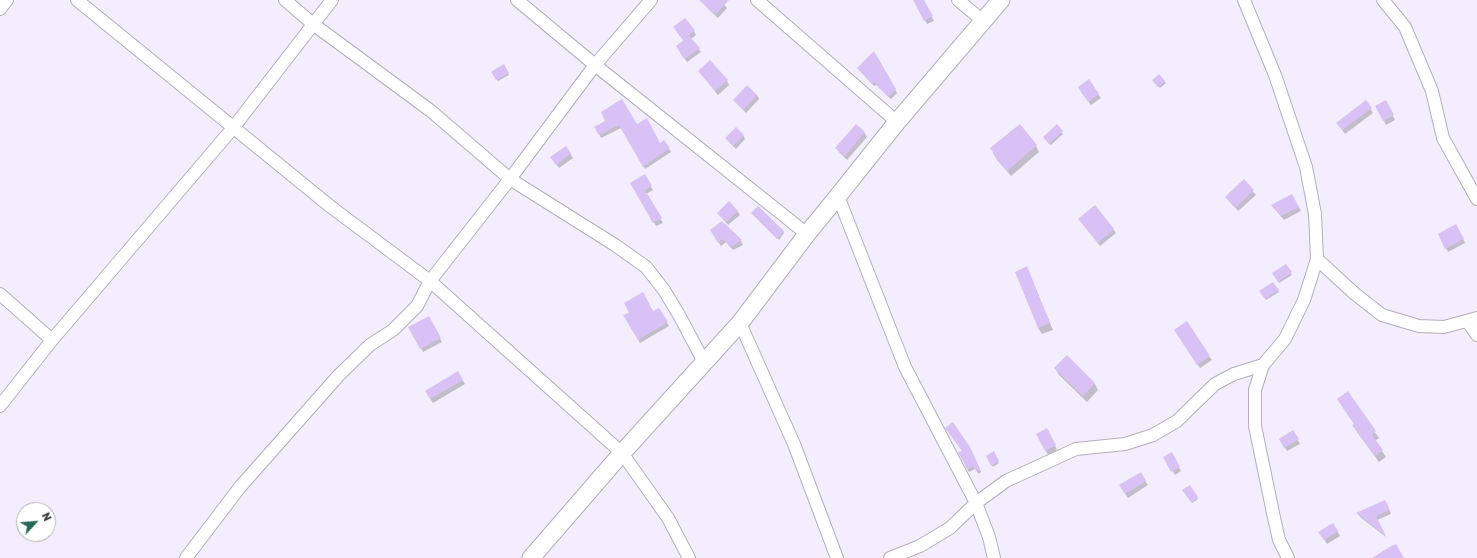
<!DOCTYPE html>
<style>
body{margin:0}
#map{position:relative;width:1477px;height:558px;overflow:hidden;background:#f4edfd;font-family:Rubik,sans-serif}
canvas{display:block}
.north{position:absolute;left:16px;top:502px;width:40px;height:40px;box-sizing:border-box;background:#fff;border:1px solid #b1b0b2;border-radius:50%;rotate:64deg;font-size:11px;font-weight:700;line-height:16px;text-align:center;color:#3b393f}
.north::after{content:'';display:block;margin:auto;width:14px;height:18px;background:#256757;clip-path:polygon(50% 0,100% 100%,50% 72%,0 100%)}
</style>
<div id="map">
<canvas width="1477" height="558"></canvas>
<div class="north">N</div>
</div>
<script>
const c = document.querySelector('canvas').getContext('2d');
c.lineJoin = 'round';
function paint(path, color) {
  c.fillStyle = color;
  c.fill(path, 'evenodd');
}
function stroke(path, color, width, dash) {
  c.strokeStyle = color;
  c.lineWidth = width;
  c.lineCap = dash ? 'butt' : 'round';
  c.setLineDash(dash || []);
  c.stroke(path);
}
paint(new Path2D(`
 M708,0h12l7,8 -9,10 -11,-10 -2,-4z
 M914,0h9l11,21 -7,3z
 M694,31l2,4 -5,4 10,13 -14,10 -8,-12 5,-9 -7,-9z
 M874,53l23,40 -6,6 -15,-14 -2,1 -16,-17z
 M504,65l5,10 -11,6 -6,-9z
 M699,71l28,10 2,4 -11,10z
 M1159,75l7,8 -6,5 -6,-6z
 M1081,92l17,2 3,4 -10,7z
 M757,95l2,4 -13,14 -12,-13z
 M1385,101l10,19 -9,5 -9,-19z
 M1366,102l7,11 -28,21 -5,-7z
 M607,122l30,3 23,19 4,-3 7,11 -26,17 -24,-41 -20,10 -5,-11z
 M1056,126l7,8 -12,11 -6,-6z
 M864,132l3,5 -20,23 -8,-8 -3,-4z
 M743,135l2,4 -9,10 -7,-7z
 M1036,146l3,6 -28,24 -14,-16 -6,-12z
 M566,147l7,11 -14,10 -5,-7z
 M645,176l8,14 -7,4 17,29 -7,3 -24,-43z
 M1244,181l12,14 -18,16 -11,-14z
 M1292,195l9,16 -17,9 -12,-14z
 M737,211l3,4 -12,10 -10,-12z
 M752,213l31,18 1,2 -5,7z
 M1082,223l31,6 3,4 -16,13z
 M1456,225l9,18 -17,9 -9,-18z
 M711,230l30,11 2,4 -10,5 -7,-8 -5,4z
 M1286,265l6,10 -13,8 -6,-10z
 M1027,268l26,62 -11,4 -4,-6z
 M1273,283l6,9 -13,8 -5,-9z
 M659,309l10,17 -29,17 -15,-27 28,-4z
 M428,317l14,25 -19,10 -13,-25z
 M1178,334l31,22 3,4 -12,8z
 M1067,357l28,27 3,6 -11,12 -28,-27 -4,-7z
 M458,373l7,11 -32,19 -7,-11z
 M1347,393l32,45 -4,3 11,16 -7,5 -22,-30 -2,-7 -17,-25z
 M1047,429l10,21 -9,5 -11,-21z
 M1293,432l7,12 -13,7 -7,-11z
 M971,450l10,22 -2,2 -4,-5 -6,3 -10,-19z
 M994,453l5,10 -6,4 -6,-11z
 M1171,454l10,17 -6,4 -10,-18z
 M1140,474l8,11 -20,13 -8,-12z
 M1189,486l9,13 -6,4 -9,-13z
 M1387,504l4,10 -14,6 9,17 -26,-20 -2,-3z
 M1333,524l7,12 -13,8 -7,-12z`), '#0003');
paint(new Path2D(`
 M699,0h30l-14,15z
 M913,0h11l9,16 -9,5z
 M685,18l10,12 -12,10 -10,-13z
 M689,36l11,12 -16,11 -8,-13z
 M874,51l22,38 -8,8 -14,-15 -2,2 -15,-16z
 M710,60l18,20 -13,11 -17,-20z
 M504,64l5,9 -13,7 -5,-8z
 M1159,74l6,7 -7,6 -6,-7z
 M1089,79l10,15 -11,8 -10,-15z
 M747,85l10,10 -14,15 -10,-10z
 M622,99l15,25 10,-6 13,25 4,-3 6,8 -27,19 -24,-42 -20,10 -5,-8 11,-6 -4,-9z
 M1366,100l6,8 -30,22 -6,-7z
 M1386,100l8,15 -11,6 -8,-15z
 M856,124l9,8 -20,24 -10,-8z
 M1020,124l17,21 -30,26 -14,-17 1,-1 -4,-5z
 M1057,124l6,7 -14,13 -6,-7z
 M736,127l8,8 -11,11 -8,-8z
 M566,146l5,7 -15,12 -6,-8z
 M645,174l7,12 -7,4 17,28 -9,5 -23,-40z
 M1244,179l10,11 -19,18 -10,-11z
 M1292,194l7,13 -18,9 -10,-11z
 M729,201l9,10 -12,11 -9,-9z
 M1095,205l19,24 -16,14 -20,-24z
 M758,206l26,25 -7,8 -26,-26z
 M722,221l20,19 -12,7 -7,-8 -5,4 -8,-13z
 M1456,224l8,15 -19,10 -7,-15z
 M1286,264l6,8 -14,10 -6,-9z
 M1027,266l23,57 -12,5 -23,-56z
 M1273,282l6,8 -14,9 -6,-8z
 M643,292l10,19 6,-3 9,14 -30,18 -15,-25 6,-2 -5,-10z
 M429,316l12,22 -21,11 -12,-22z
 M1187,321l23,35 -13,9 -23,-35z
 M1067,355l28,28 -12,13 -29,-28z
 M458,371l5,9 -33,19 -5,-8z
 M1348,391l28,40 -4,4 11,15 -8,6 -23,-31 2,-1 -17,-25z
 M953,422l17,25 10,22 -4,2 -3,-5 -6,3 -9,-17 4,-1 -17,-23z
 M1047,428l9,17 -11,6 -9,-17z
 M1293,430l6,9 -15,9 -5,-9z
 M994,451l5,10 -8,5 -5,-10z
 M1172,452l8,15 -9,5 -8,-15z
 M1141,472l5,9 -21,13 -6,-9z
 M1190,485l8,12 -7,5 -9,-12z
 M1385,500l5,10 -14,6 10,20 -30,-23z
 M1333,523l5,8 -14,9 -6,-8z
 M1396,544l8,14h-32l19,-12z`), '#d8c2f5');
const street = new Path2D(`
 M77,0l254,207 99,74 192,172 46,65 21,40
 M285,0l28,24 118,87 79,68 105,66 31,22 18,23 15,25 25,47
 M517,0l78,65 212,169
 M757,0l140,122
 M958,0l25,21
 M1244,0l31,75 31,92 9,47 2,45 -13,41 -19,39 -22,26 -8,25v36l18,87 6,27 9,18
 M1383,0l22,27 27,64 11,47 34,61
 M0,9l7,-9
 M838,196l67,171 71,136 13,34 5,21
 M1317,259l38,35 27,21 37,11 25,1 33,-9
 M0,294l52,46
 M1468,322l9,13
 M740,323l54,121 43,114
 M0,406l52,-66 181,-212 99,-128
 M186,558l54,-71 99,-112 31,-30 23,-15 24,-24 13,-25 80,-102 85,-114 56,-65
 M890,558l30,-12 30,-18 26,-25 30,-22 70,-32 49,-5 28,-9 24,-14 38,-37 19,-10 29,-9`);
const secondary = new Path2D(`
 M531,558l91,-105 118,-130 67,-89 31,-38 59,-74 104,-122`);
stroke(street, '#b4aebd', 14);
stroke(secondary, '#b4aebd', 19);
stroke(street, '#fff', 12);
stroke(secondary, '#fff', 17);
</script>
